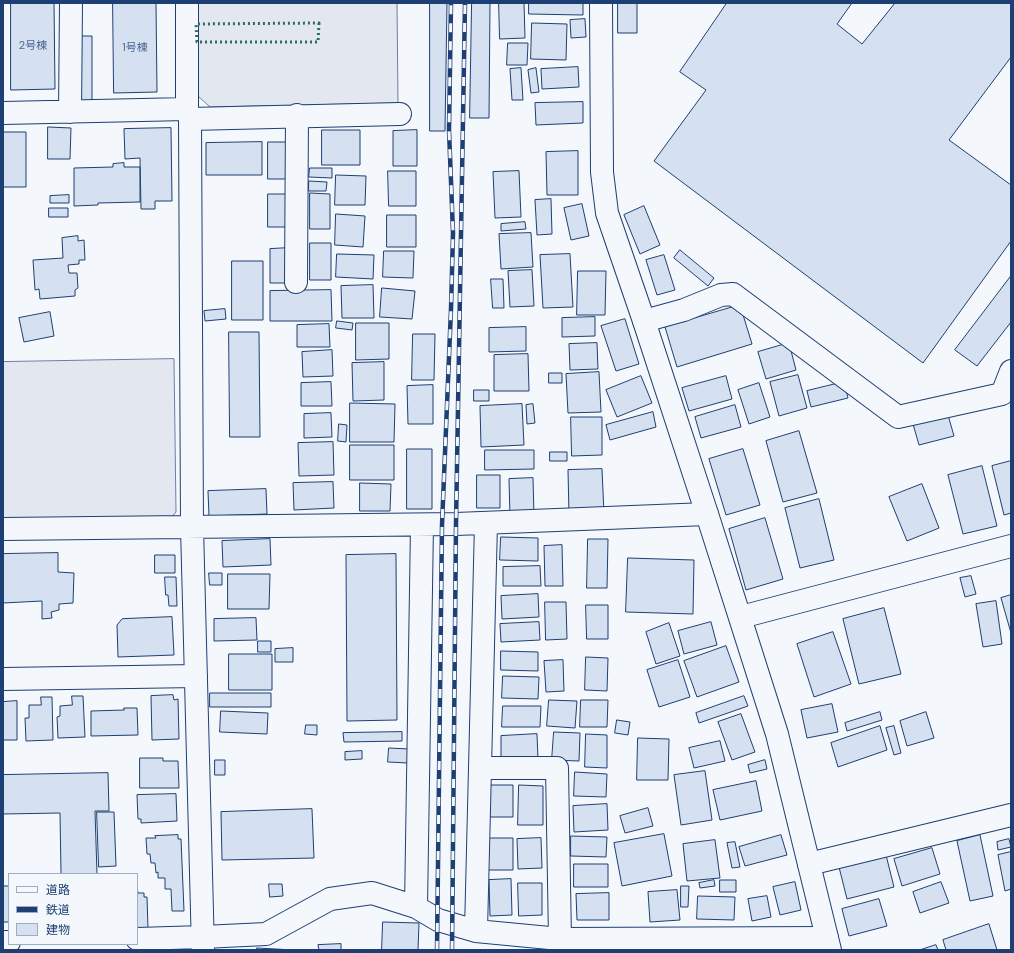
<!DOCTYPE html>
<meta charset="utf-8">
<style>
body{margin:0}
#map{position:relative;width:1014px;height:953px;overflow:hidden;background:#f4f7fb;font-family:"DM Sans","Noto Sans JP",sans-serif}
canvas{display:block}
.frame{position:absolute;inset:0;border:4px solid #1d3f73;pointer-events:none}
.legend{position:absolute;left:8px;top:873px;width:130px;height:72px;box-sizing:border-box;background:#f4f7fb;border:1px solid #9eadc5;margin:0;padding:5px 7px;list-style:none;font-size:12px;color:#1d3f73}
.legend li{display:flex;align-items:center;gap:8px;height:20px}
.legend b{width:20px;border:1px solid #9eadc5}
</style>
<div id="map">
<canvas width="1014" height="953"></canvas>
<div class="frame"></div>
<ul class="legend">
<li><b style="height:5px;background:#f4f7fb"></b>道路</li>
<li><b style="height:5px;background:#1d3f73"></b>鉄道</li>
<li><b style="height:11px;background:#d5e0f0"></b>建物</li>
</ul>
</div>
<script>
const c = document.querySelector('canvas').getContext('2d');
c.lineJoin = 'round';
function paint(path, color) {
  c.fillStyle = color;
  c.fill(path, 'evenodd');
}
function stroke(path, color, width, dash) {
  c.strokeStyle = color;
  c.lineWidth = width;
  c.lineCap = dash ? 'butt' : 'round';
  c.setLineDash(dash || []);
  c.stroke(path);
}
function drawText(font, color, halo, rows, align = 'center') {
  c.font = font + ' "DM Sans","Noto Sans JP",sans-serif';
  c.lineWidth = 3;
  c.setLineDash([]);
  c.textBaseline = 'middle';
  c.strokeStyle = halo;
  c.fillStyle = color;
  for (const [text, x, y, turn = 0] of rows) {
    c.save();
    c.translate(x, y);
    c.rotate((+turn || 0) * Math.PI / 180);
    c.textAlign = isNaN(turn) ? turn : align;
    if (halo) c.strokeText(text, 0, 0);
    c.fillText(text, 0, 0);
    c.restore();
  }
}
const parking = new Path2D(`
 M196,3h201l1,100 -188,4 -12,-11z
 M174,359l2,153 -6,7 -167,1v-158z`);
paint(parking, '#e3e8f0');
stroke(parking, '#687fa3', 1);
const building = new Path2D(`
 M11,3h43l1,86 -44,1z
 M113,3h43l1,89 -43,1z
 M430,3h17l-2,128h-15z
 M472,3h18l-1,115h-19z
 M499,3h25l1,35 -25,1z
 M529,3h54v12l-54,-1z
 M618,3h19v30h-19z
 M727,3h125l-15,21 25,20 33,-41h116v54l-62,83 62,45v56l-88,122 -269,-202 52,-71 -26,-18z
 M585,19l1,18 -15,1 -1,-18z
 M532,23l35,1 -1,36 -35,-1z
 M81,36h11v65h-11z
 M508,43h20l-1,22h-20z
 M578,67l1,20 -37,2 -1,-20z
 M521,68l2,32h-11l-2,-31z
 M536,68l3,24 -8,1 -3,-23z
 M583,102v21l-47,2 -1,-22z
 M48,127l23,1 -1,31h-22z
 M171,128l1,73h-17v8h-14l-1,-51 -15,1 -1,-30z
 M322,130h38v35h-38z
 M417,130v36h-24v-35z
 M3,132h23v55h-23z
 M262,142v33h-56v-32z
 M268,142h20v37h-20z
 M578,151v44h-31l-1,-43z
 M124,163v4h16v35l-42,1v2l-24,1v-38l39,-1v-3z
 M310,168h22v10l-23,-1z
 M388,171h28v35h-27z
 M519,171l2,46 -26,1 -2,-46z
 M336,175l30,1 -1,29h-30z
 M309,181l18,1 -1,9h-17z
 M310,193l20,1v35h-20z
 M268,194h20v33h-20z
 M69,195v8h-19v-7z
 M551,199l1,35 -15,1 -2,-35z
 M582,204l7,32 -18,4 -7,-32z
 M644,206l16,39 -20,9 -16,-39z
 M49,208h19v9h-19z
 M336,214l29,2 -2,31 -28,-2z
 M387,215h29v32h-29z
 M525,222l1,7 -25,2v-7z
 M531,233l2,34 -32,2 -2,-35z
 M78,236v5l6,-1 1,20h-6v4l-11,1 1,8h8l1,15 -3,2v6l-35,3 -1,-10 -4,1 -2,-30 30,-2 -1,-20z
 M310,243h21v37h-21z
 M289,248v35h-19v-34z
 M680,250l34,28 -6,8 -34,-28z
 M384,251h30l-1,27 -30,-1z
 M337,254l37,1 -1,24 -37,-2z
 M570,254l3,53 -30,1 -3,-53z
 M664,255l11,35 -18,5 -11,-35z
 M232,261h31v59h-31z
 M532,270l2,36 -24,1 -2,-36z
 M578,271h28l-1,44h-28z
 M1011,276v46l-34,44 -22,-16z
 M491,279h12l1,29h-11z
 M373,285l1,33h-32l-1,-32z
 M382,288l33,3 -3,28 -32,-2z
 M331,290l1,31h-62v-30z
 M740,305l12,39 -75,23 -12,-40z
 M225,309l1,10 -21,2 -1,-10z
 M50,312l4,24 -30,6 -5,-24z
 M595,317v19l-33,1v-19z
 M625,319l14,45 -23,7 -15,-45z
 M337,321l16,2 -1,7 -16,-2z
 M356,323h33v36l-33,1z
 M329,324l1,23h-33v-22z
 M526,327v24l-37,1v-24z
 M229,332h30l1,105h-30z
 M413,334h22l-1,46h-22z
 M597,343l1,26 -28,1 -1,-26z
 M789,343l7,27 -30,9 -8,-27z
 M332,350l1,26 -30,1 -1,-25z
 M528,354l1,37h-35v-36z
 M384,362v38l-31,1 -1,-38z
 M599,372l2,40 -33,1 -2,-39z
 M549,373h13v10h-13z
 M798,375l9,33 -28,8 -9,-34z
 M641,376l11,27 -35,14 -11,-27z
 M726,376l6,23 -43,12 -7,-23z
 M331,382l1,24h-31v-23z
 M844,382l4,16 -37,9 -4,-16z
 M759,383l11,34 -21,7 -11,-34z
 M433,385v39h-25l-1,-38z
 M474,390h15v11h-15z
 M350,403l45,1 -1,38h-44z
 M522,404l2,41 -43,2 -1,-41z
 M533,404l2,19 -8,1 -1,-19z
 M735,405l6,22 -40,11 -6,-21z
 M653,412l3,15 -46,13 -4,-15z
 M331,413l1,24 -28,1v-24z
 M948,415l6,21 -35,9 -6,-21z
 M571,417h31v38l-30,1z
 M339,424l8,1 -1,17 -8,-1z
 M799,431l18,62 -34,9 -17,-61z
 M333,442l1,33 -35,1 -1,-33z
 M350,445h44v35h-44z
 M407,449h25v60h-25z
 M743,449l17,56 -34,10 -17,-56z
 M485,450h49v19l-49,1z
 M550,452h17v9h-17z
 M1011,461v52l-7,2 -12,-49z
 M982,466l15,60 -34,8 -15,-59z
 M602,469l2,45 -35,1 -1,-45z
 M477,475h23v33h-23z
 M533,478l1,38 -24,1 -1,-38z
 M333,482l1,26 -40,2 -1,-27z
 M360,483l31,1 -1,27h-30z
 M922,484l17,44 -32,13 -18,-44z
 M266,489l1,25 -58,2 -1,-25z
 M819,499l15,61 -34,8 -15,-60z
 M765,518l18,61 -37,11 -17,-61z
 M501,537l37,1v23l-38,-1z
 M270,539l1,26 -48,2 -1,-26z
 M588,539h20l-1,49h-20z
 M562,545l1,41h-18l-1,-40z
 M58,553v19l16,1 -1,30 -14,1v6l-8,2 1,6 -10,1v-18l-39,2v-49z
 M396,554l1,166 -50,1 -1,-166z
 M155,555h20v18h-20z
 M628,558l66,2 -1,54 -67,-2z
 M540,566l1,20h-38v-19z
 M209,573h13v12h-12z
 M228,574h42l-1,35h-41z
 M971,576l5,18 -11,3 -5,-19z
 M165,577h11l1,29h-8l-1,-11h-2z
 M538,594l1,23 -37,2 -1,-23z
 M1011,595v38l-10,-35z
 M996,601l6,43 -19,3 -7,-43z
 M545,602h21l1,37 -21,1z
 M586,605h22v34h-21z
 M884,608l17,66 -42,10 -16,-65z
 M172,617l2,38 -56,2 -1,-32 5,-6z
 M256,618l1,22 -43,1v-22z
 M539,622l1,18 -39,2 -1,-18z
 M711,622l6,23 -33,9 -6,-23z
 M669,623l11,33 -24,8 -10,-32z
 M833,632l18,52 -37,13 -17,-53z
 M258,641h13v11h-13z
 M726,646l13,36 -42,15 -13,-36z
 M293,648v14h-18v-13z
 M501,651l37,1v19l-37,-1z
 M229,654h43v36h-43z
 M586,657l22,1 -1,33 -22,-1z
 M563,660l1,31 -18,1 -2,-31z
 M678,660l12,37 -31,10 -12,-37z
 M503,676l36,1 -1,22 -36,-1z
 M210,693h61v14h-61z
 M173,695l1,5 4,-1 1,40 -27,1 -1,-44z
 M72,696h11l2,41 -27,1 -1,-21 3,-1v-10l12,-1z
 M744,696l4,10 -49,17 -3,-10z
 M41,697h11l1,43 -27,1 -1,-23h4v-13h12z
 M549,700l28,1 -2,27 -28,-2z
 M581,700h27l-1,27h-27z
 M17,701v39h-14v-38z
 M832,704l6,28 -31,6 -6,-28z
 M503,706h38l-1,21h-38z
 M124,708h13l1,27 -47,1v-25l33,-1z
 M221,711l47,2 -1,21 -47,-2z
 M880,712l2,8 -35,11 -2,-8z
 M926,712l8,26 -27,8 -7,-25z
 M741,714l14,38 -23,8 -14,-38z
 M617,720l13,2 -2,13 -13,-2z
 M306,725h11v10l-12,-1z
 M880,726l7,24 -49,17 -7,-24z
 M894,726l7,27 -7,2 -8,-27z
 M402,732v9l-58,1 -1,-9z
 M554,732l26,1 -1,28 -27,-1z
 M537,734l1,25 -37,1v-24z
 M586,734l21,1v33l-22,-1z
 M638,738l31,1 -1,41h-31z
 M720,741l5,20 -31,7 -5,-20z
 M389,748l20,1 -1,14 -20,-1z
 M362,751v8l-17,1v-8z
 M140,758h23v3h15l1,27h-39z
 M215,760h10v15h-10z
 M765,760l2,9 -17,4 -2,-8z
 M705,771l7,49 -31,5 -7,-50z
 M575,772l32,2 -1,23 -32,-1z
 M108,773l1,38h-14l2,63h-36l-1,-61 -57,1v-39z
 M756,781l6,30 -42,9 -7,-30z
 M490,785h23v32h-23z
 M519,785l24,1v39h-25z
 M176,794l1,27 -36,2v-4h-3l-1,-24z
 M607,804l1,26 -34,2 -1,-26z
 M648,808l5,18 -28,7 -5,-17z
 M312,809l2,49 -92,2 -1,-48z
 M97,812h17l2,54 -17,1z
 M664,834l8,42 -50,10 -8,-43z
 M178,835v4h3l3,72h-12l-1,-22h-6v-11h-7v-6l-2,1 -1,-10h-4l-1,-9h-3l-1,-16h10l-1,-2z
 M781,835l6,20 -42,11 -6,-19z
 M980,835l13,61 -23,5 -13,-60z
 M571,836l36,1 -1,20 -35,-1z
 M488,838h25v32h-25z
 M541,838l1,30 -24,1 -1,-30z
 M1009,839l2,8 -13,3 -1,-8z
 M715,840l5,38 -33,3 -4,-37z
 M735,842l5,25 -8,1 -5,-25z
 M932,848l8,26 -38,12 -8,-27z
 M1011,852v37l-6,2 -7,-36z
 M886,855l8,32 -47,12 -8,-32z
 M574,864h34v23h-34z
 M511,879l1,36 -22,1 -1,-36z
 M714,880l1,6 -15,2 -1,-5z
 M720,880h16v12h-16z
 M795,882l6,28 -21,5 -7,-28z
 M941,882l8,21 -29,10 -7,-21z
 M518,883h24v32l-23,1z
 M269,884h13l1,12 -13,1z
 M3,886h6v36h-6z
 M681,886h8l-1,21h-7z
 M137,887l1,6h6v4h3l1,32h-11z
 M677,890l3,30 -30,2 -2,-30z
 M609,893v27h-32l-1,-26z
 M698,896l37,1 -1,23 -37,-1z
 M767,896l4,21 -19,4 -4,-22z
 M879,899l8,27 -38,10 -7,-27z
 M383,922l36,1 -1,27h-36z
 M989,924l8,26h-51l-3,-10z
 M341,944v6h-22l-1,-5z
 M936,945l2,5h-18z
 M257,948l37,2h-37z`);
paint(building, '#d5e0f0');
stroke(building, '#1d3f73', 1);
const minor = new Path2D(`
 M187,3v106l3,10 2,408 11,423
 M70,112l1,-109
 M3,113l184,-4
 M190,119l210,-5
 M296,282l1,-167
 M644,321l40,-11 37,-15 12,-1 165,123 104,-23 9,-23
 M3,529l453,-5 251,-10
 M3,679l193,-3
 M481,768h76l3,171
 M809,864l202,-49
 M416,907l6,-382
 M476,931l10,-408
 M137,939l66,-2 63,-3 64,-35 42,-6 44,14 22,13 38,11 84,8 267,-1
 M3,942h6`);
const tertiary = new Path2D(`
 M601,3l1,169 5,41 37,108 63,193 70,220 53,216
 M741,617l270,-71`);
stroke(minor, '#1d3f73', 24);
stroke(tertiary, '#1d3f73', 24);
stroke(minor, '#f4f7fb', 22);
stroke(tertiary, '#f4f7fb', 22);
const rail = new Path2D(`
 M437,950l5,-425 9,-216 2,-76 -4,-103 2,-127
 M452,950l4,-426 9,-521`);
stroke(rail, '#1d3f73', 4.5);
stroke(rail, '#f4f7fb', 3, [9]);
stroke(new Path2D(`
 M319,23l-1,19h-121l-1,-18z`), '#2c6c60', 3, [2, 3]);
drawText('11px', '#4b6792', null, [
 ["2号棟",33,46],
 ["1号棟",135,48]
]);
</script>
